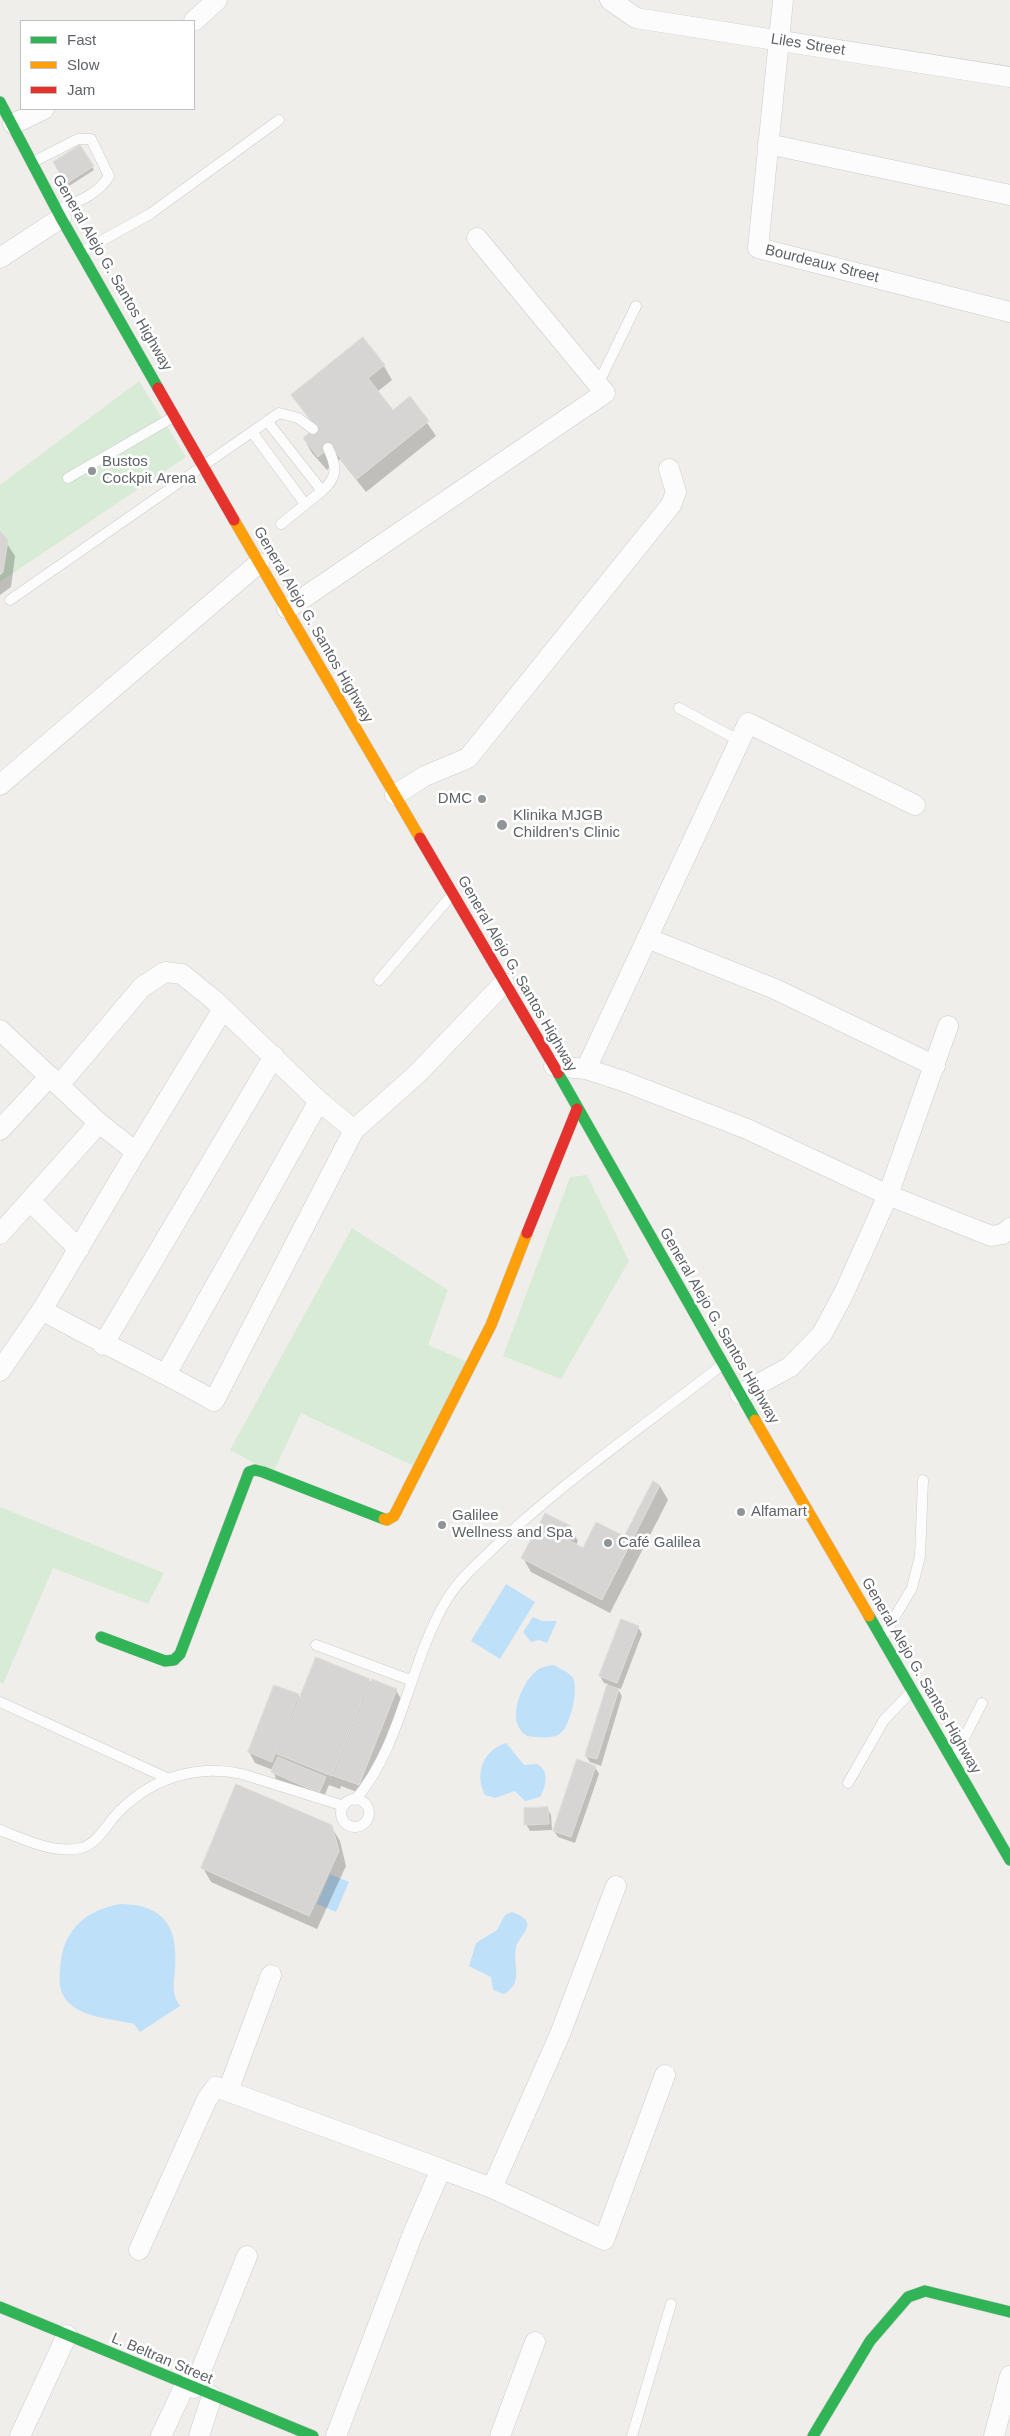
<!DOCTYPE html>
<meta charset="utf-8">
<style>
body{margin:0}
#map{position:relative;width:1010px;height:2436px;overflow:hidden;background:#efeeea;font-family:Arial,sans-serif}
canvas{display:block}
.legend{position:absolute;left:20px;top:20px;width:175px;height:90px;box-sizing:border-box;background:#fff;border:1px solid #bfc1c3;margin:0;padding:6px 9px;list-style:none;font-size:15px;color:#5f6368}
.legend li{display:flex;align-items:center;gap:10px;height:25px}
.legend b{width:25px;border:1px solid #bfc1c3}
</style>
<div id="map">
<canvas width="1010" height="2436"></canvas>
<ul class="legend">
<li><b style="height:6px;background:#30b455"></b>Fast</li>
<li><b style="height:6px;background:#ff9f0a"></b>Slow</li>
<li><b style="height:6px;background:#e5322d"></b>Jam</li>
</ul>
</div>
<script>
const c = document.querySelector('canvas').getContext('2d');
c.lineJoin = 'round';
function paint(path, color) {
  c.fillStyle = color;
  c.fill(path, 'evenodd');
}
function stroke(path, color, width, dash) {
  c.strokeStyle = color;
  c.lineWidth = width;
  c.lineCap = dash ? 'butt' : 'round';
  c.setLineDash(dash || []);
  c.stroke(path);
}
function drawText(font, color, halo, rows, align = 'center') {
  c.font = font + ' Arial,sans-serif';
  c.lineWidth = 5;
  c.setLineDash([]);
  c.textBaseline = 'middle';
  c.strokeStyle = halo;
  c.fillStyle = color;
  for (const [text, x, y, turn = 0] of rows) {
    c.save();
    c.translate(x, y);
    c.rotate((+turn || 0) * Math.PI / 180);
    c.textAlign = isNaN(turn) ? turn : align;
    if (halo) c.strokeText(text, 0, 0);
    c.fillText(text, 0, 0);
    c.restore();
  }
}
paint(new Path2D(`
 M139,381l47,76 -186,125v-97z
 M587,1175l42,86 -68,118 -58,-23 67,-179z
 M352,1228l96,62 -20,55 47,20 -55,104 -119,-56 -28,60 -43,-23z
 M0,1507l164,66 -16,31 -95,-36 -50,116 -3,-2z`), '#d8ebd6');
paint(new Path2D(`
 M506,1584l29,18 -35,57 -29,-18z
 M533,1617l9,4h15l-10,22 -8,-3 -8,2 -8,-10z
 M554,1665c6,4 15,7 19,13 6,11 -3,52 -15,57 -9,4 -21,2 -31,1 -22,-13 -7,-51 9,-65 5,-4 11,-5 18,-6z
 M506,1743l18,22 13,-1c13,7 9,22 3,33l-15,4 -10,-10 -20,7 -10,-3c-11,-21 -2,-45 21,-52z
 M330,1874l19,8 -13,30 -19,-8z
 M121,1904c44,1 57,23 54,65 -1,14 -4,25 5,37l-40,26 -6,-8c-20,-5 -50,-6 -65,-21 -10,-10 -10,-20 -9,-32 1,-38 23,-61 61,-67z
 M512,1912c31,11 6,23 4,36 -4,18 9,34 -12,46l-11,-4 -2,-13 -22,-11 7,-23 21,-13 8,-15z`), '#bfe0f9');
paint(new Path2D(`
 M80,147l14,23 -25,16 -15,-23z
 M384,366l8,14 -15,12 15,20 18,-14 26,38 -70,56 -26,-33 -13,11 -15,-17 -8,-14 12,-10 -23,-34z
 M0,533l15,23 -4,31 -11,8z
 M660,1486l8,14 -58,113 -79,-41 -8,-14 47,-31 8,14 -2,4 8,4 41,-11z
 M638,1627l4,7 -21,55 -4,-1 5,8 -21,70 -11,-4 -4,-6 22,-72 -4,-1 -4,-7z
 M369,1680l3,4 24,6 6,11 -37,94 -24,-9 -1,3 -11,-4 -6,14 -47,-20 -3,-9 -18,-7 -6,-11 49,-57 2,4z
 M595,1767l4,7 -24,69 -17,-6 -4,-6z
 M547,1808l4,7 1,15 -22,1 -4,-7z
 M331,1826l9,15 6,25 -29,63 -106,-47 -8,-14z`), '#0003');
const building = new Path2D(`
 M80,145l14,21 -28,18 -13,-22z
 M363,337l22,28 -17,13 25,32 17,-14 19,25 -72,58 -26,-33 -13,11 -15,-19 13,-11 -25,-32z
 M0,531l8,9 -5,32 -3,3z
 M653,1481l7,4 -58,115 -81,-42 24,-45 26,13 -6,12 18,10 13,-26 28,14z
 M621,1619l18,7 -22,57 -18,-7z
 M316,1657l54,22 -38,97 -55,-22z
 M372,1679l25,10 -38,96 -25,-9z
 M274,1685l25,9 -27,68 -24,-10z
 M607,1685l12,4 -22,70 -12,-3z
 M278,1757l48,20 -7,16 -48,-21z
 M577,1759l19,7 -25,71 -18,-6z
 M236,1784l96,41 7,26 -30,65 -108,-48z
 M548,1807l1,17 -25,1v-17z`);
paint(building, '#d6d5d3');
stroke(building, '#deddd9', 1);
const lane = new Path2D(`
 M33,162l45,-23h13l18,37c-10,18 -32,26 -51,34
 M81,252l69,-38 129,-94
 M598,384l38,-78
 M267,421l55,70 -41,33
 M252,432l53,72
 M68,478l107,-62
 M322,491c16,-14 15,-24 6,-43
 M10,600l269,-187 19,5 15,11
 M679,708l61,33
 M379,980l72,-84
 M884,1635l28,-47 8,-32 3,-76
 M316,1645l94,35
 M0,1702l167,76
 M954,1758l28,-55
 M848,1783l36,-63 27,-28
 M341 1813a14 14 0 1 1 28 0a14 14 0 1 1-28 0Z
 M355,1800c47,-54 54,-137 91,-199 15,-25 39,-44 59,-64 68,-62 144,-115 217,-172
 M0,1830c25,10 54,24 81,18 14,-3 25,-21 33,-31 33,-37 80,-54 128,-43l102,32
 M632,2436l39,-132`);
const street = new Path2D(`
 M610,0l26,18 374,59
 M783,0l-25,248 252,64
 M194,21l23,-21
 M13,124l31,-15
 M768,144l242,51
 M0,258l61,-40
 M287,609l318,-216 -128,-155
 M0,785l259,-222
 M395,795l30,-19 43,-18 203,-253 5,-13 -7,-23
 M647,938l128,51 160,77
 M0,1030l99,93 37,29 -94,158 -42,61
 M554,1066l32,3 37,12 124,48 141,66 103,41 12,-2 7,-6
 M586,1069l162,-346 167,82
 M60,1084l82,-97 23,-15 17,2 33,27 104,100 35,29
 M0,1130l50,-54
 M136,1152l87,-143
 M30,1201l49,48
 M0,1234l99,-111
 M42,1310c57,32 116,59 172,91l140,-271 63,-56 87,-91
 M103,1345l171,-289
 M166,1374l153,-273
 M740,1394l50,-27 32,-33 22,-41 44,-98 60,-169
 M228,2091l43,-116
 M492,2188l68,-154 56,-148
 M139,2250l68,-151 9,-12 225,82
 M194,2388l53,-132
 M20,2436l47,-101
 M161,2436l24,-51
 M199,2436l13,-40
 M336,2436l76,-200 29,-67 51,19 112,52 61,-165
 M500,2436l35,-94
 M994,2436l16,-60`);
const fast = new Path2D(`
 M0,102l61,116 97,170
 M558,1073l197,347
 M869,1616l141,244
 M101,1637l64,24 9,-1 6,-6 69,-182 6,-2 8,2 121,47
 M0,2307l313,129
 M813,2436l57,-95 38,-44 17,-6 85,21`);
const slow = new Path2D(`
 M234,520l186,318
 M755,1420l114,196
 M384,1519l3,1 7,-4 97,-191 36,-92`);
const jam = new Path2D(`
 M158,388l76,132
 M420,838l138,235
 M527,1233l50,-124`);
stroke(lane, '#cbcccc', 11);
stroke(street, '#cbcccc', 21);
stroke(fast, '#cacacb', 12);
stroke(slow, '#cacacb', 12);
stroke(jam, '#cacacb', 12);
stroke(lane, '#fdfcfc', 10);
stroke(street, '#fdfcfc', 20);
stroke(fast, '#30b455', 11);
stroke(slow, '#ff9f0a', 11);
stroke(jam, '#e5322d', 11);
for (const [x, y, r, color] of [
 [92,471,5,"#919496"],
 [482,799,5,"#919496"],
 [502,825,6,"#919496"],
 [741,1512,5,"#919496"],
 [442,1525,5,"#919496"],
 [608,1543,5,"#919496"]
]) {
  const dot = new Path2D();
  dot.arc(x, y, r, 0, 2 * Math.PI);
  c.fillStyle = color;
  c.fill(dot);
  stroke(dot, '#fff', 2);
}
drawText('15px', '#5f6368', '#fff', [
 ["Liles Street",808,45,9],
 ["Bourdeaux Street",822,264,14],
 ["General Alejo G. Santos Highway",112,273,60],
 ["General Alejo G. Santos Highway",313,625,60],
 ["General Alejo G. Santos Highway",517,974,60],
 ["General Alejo G. Santos Highway",719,1326,60],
 ["General Alejo G. Santos Highway",921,1676,60],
 ["L. Beltran Street",162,2359,23]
]);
drawText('15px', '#5f6368', '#fff', [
 ["Bustos",102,462],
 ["Cockpit Arena",102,479],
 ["DMC",472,799,"right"],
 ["Klinika MJGB",513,816],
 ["Children's Clinic",513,833],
 ["Alfamart",751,1512],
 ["Galilee",452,1516],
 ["Wellness and Spa",452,1533],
 ["Café Galilea",618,1543]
], 'left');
</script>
